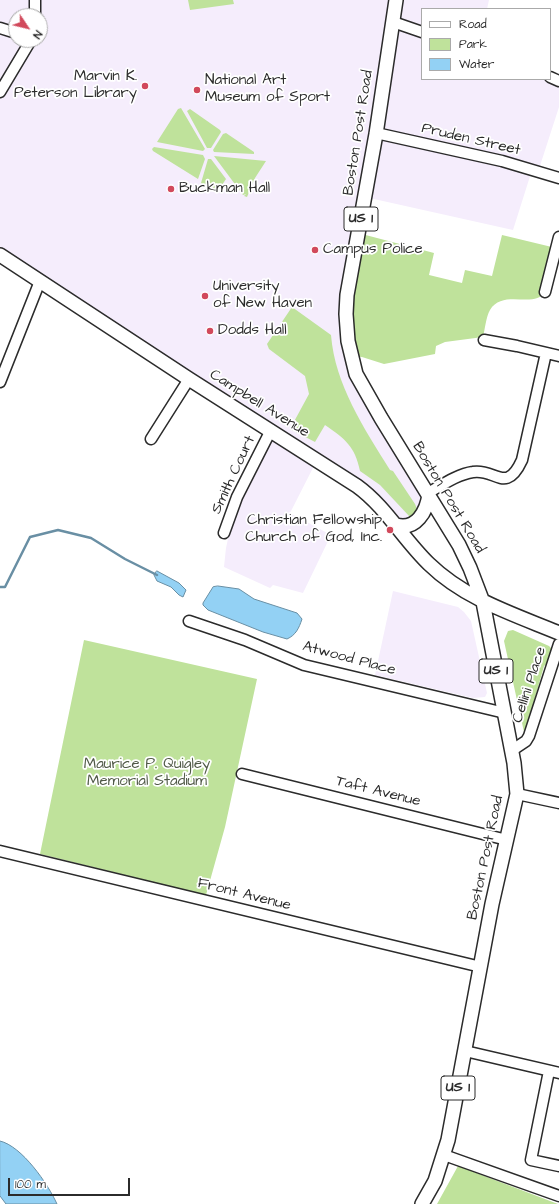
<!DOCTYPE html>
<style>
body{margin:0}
#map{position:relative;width:559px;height:1204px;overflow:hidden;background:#fff;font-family:"Architects Daughter",sans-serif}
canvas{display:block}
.legend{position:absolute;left:421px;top:8px;width:130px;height:72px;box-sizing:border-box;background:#fff;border:1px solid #aaa;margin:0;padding:5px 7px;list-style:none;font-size:12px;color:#2b2b2b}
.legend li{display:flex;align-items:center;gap:8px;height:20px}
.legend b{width:20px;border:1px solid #aaa}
.north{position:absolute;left:8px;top:8px;width:40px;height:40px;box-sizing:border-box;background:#fff;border:1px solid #aaa;border-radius:50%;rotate:125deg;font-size:11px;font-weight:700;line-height:16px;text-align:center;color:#2b2b2b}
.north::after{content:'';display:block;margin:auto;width:14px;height:18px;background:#d1495b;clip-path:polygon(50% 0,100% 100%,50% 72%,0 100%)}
.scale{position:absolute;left:8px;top:1178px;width:122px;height:18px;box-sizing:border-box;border:2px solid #2b2b2b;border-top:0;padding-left:5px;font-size:12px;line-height:14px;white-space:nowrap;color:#2b2b2b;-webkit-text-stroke:3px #fff;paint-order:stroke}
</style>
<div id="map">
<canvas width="559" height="1204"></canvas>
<ul class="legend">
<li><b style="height:5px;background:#fff"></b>Road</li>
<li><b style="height:11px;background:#bfe29b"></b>Park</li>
<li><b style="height:11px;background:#93d1f4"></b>Water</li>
</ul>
<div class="north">N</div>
<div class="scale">100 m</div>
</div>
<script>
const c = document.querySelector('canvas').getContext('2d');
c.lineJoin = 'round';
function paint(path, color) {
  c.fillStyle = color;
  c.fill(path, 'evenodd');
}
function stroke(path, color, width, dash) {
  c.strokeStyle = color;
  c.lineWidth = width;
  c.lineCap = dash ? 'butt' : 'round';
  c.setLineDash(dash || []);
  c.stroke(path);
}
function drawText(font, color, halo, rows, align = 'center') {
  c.font = font + ' "Architects Daughter",sans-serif';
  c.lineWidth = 3.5;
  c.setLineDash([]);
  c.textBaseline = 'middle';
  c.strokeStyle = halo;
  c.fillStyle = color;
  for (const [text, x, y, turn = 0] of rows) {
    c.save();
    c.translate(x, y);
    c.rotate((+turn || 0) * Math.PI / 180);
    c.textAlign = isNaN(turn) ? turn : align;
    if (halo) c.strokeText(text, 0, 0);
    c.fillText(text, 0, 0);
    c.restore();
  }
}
paint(new Path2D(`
 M0,0h489l-2,9h-65v70h128l9,2v26l-21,65 -6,-2 -19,60 -148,-33 -14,159 78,138 -22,31 -90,-65 -27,53 41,22 -28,58 -30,-8 -3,3 -46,-21 2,-19 11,-51 34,-67 -271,-175zM16,16h24v24h-24z
 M393,591l65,16 6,5 7,9 16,72 -2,4 -12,1 -98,-23z`), '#f5edfc');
paint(new Path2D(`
 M188,0h45l1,4 -44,6z
 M181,108l24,41 -2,2 -46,-9 21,-33z
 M190,109l30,21 1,2 -10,16h-4l-20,-37z
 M226,133l28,19v2l-40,-2 -1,-2 10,-16z
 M154,147l49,8 2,4 -7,20 -45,-28 -1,-2z
 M214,156l52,5 -11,17 -8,19 -3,-1 2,-2 -3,1z
 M208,159h3l24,32 -9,-12 -8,12 -7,-1 -10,-7z
 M358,233l76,20 -5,22 33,8 3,-13 27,6 10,-41 54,13c-3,14 -5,30 -11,43 -9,19 -42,-3 -55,19 -4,7 -5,19 -7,27l-38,5 -9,4 -1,8 -51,10 -22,-7 -11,-1 -3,-15z
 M292,307l39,28c4,50 33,93 59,135l3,1 22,33 2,5 -4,7 -3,1 -30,-32 -20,-14c-5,-25 -15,-32 -35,-46l-10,17 -25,-13 19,-35 -4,-18 -36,-27 -2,-5z
 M513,630l36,16 3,3 -4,14 -4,3 -13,46 2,3 -6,18 -3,-1 -20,-91 4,-10z
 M84,640l173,39 -32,148 -19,68 -166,-41z
 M458,1166l100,38h-121z`), '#bfe29b');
const water = new Path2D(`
 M157,571l22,12 7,7 -3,7 -4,-2 -8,-8 -14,-6 -3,-6z
 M218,586l21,3 15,10 43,14 5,6c-3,9 -6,16 -15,20l-24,-7 -55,-22 -5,-5v-2l10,-16z
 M0,1141c22,5 48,43 57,63h-51l-6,-8z`);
paint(water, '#93d1f4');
stroke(water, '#698fa4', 1);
stroke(new Path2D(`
 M0,587h5l25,-50 28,-7 33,8 34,21 32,16`), '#698fa4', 2.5);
const minor = new Path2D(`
 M35,16v-16
 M393,22l29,10
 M0,28l16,5
 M550,77l9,4
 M0,92l31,-52
 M376,133l126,28 57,17
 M545,292l14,-55
 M484,340l33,6 42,10
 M0,382l40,-101
 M151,439l38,-60
 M428,493c14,-8 30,-19 45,-21 22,-4 33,23 49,-12l24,-107
 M224,533l13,-36 34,-67
 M189,621l56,19 59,25 201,48
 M511,751l15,-10 3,-5 30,-92
 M242,774l265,66
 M517,794l42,9
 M0,851l481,116
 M465,1051l94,22
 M549,1071l-18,89 28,6
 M444,1155l115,41`);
const major = new Path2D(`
 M396,0l-20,134 -29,161 -1,19 2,27 8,33 25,44 78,127 11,23 13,34 31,161 3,31 -25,110 -44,236 -13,41 -13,23
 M0,255l189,124 168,107c29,21 46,53 72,78 36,35 84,50 130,69
 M396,525c20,6 31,-14 33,-31`);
stroke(minor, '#2b2b2b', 13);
stroke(major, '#2b2b2b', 16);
stroke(minor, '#fff', 10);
stroke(major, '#fff', 13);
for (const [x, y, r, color] of [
 [145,86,4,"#d1495b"],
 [197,90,4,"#d1495b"],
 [171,189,4,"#d1495b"],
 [315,250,4,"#d1495b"],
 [205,296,4,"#d1495b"],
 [210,331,4,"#d1495b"],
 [390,530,4,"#d1495b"]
]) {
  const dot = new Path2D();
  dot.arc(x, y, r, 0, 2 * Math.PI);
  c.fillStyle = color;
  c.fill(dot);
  stroke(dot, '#fff', 1.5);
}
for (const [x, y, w] of [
 [361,219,34],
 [496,671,34],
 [458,1088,34]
]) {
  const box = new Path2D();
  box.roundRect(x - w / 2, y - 12, w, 24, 3);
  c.fillStyle = '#fff';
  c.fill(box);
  stroke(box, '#2b2b2b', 1);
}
drawText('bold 14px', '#2b2b2b', null, [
 ["US 1",361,219],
 ["US 1",496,671],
 ["US 1",458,1088]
]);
drawText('15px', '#2b2b2b', '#fff', [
 ["Marvin K.",137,77,"right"],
 ["Peterson Library",137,94,"right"],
 ["National Art",205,81],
 ["Museum of Sport",205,98],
 ["Buckman Hall",179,189],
 ["Campus Police",323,250],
 ["University",213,287],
 ["of New Haven",213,304],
 ["Dodds Hall",218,331],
 ["Christian Fellowship",382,521,"right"],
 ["Church of God, Inc.",382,538,"right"]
], 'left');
drawText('15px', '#2b2b2b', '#fff', [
 ["Boston Post Road",359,133,-81],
 ["Pruden Street",471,140,13],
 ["Campbell Avenue",259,404,32],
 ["Smith Court",234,475,-65],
 ["Boston Post Road",448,498,59],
 ["Atwood Place",349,659,15],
 ["Cellini Place",530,685,-72],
 ["Taft Avenue",378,792,14],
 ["Boston Post Road",486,858,-78],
 ["Front Avenue",244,895,14]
]);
drawText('15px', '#505947', '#fff', [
 ["Maurice P. Quigley",147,765],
 ["Memorial Stadium",147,782]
]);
</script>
